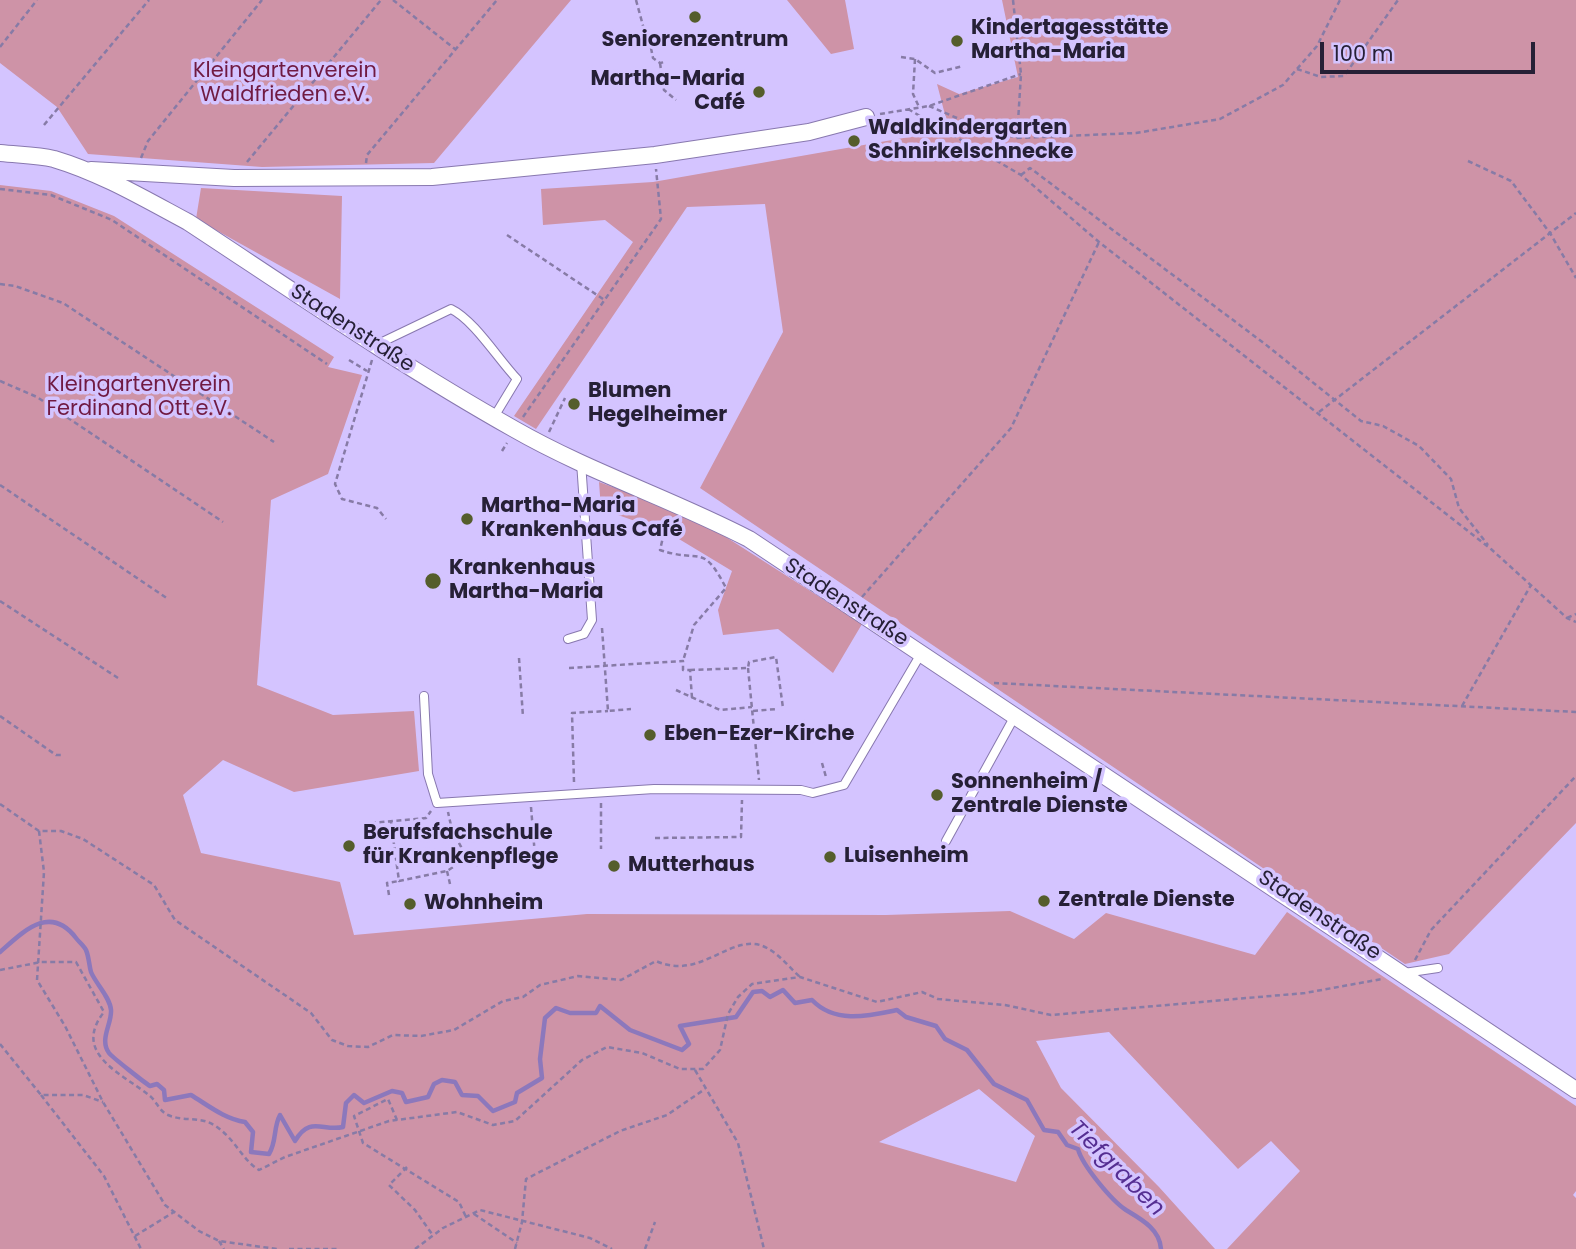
<!DOCTYPE html>
<meta charset="utf-8">
<style>
body{margin:0}
#map{position:relative;width:1576px;height:1249px;overflow:hidden;background:#d4c4ff;font-family:Poppins,sans-serif}
canvas{display:block}
.scale{position:absolute;left:1320px;top:42px;width:215px;height:32px;box-sizing:border-box;border:4px solid #262036;border-top:0;padding-left:9px;font-size:21px;line-height:24px;white-space:nowrap;color:#262036;-webkit-text-stroke:5px #d4c4ff;paint-order:stroke}
</style>
<div id="map">
<canvas width="1576" height="1249"></canvas>
<div class="scale">100 m</div>
</div>
<script>
const c = document.querySelector('canvas').getContext('2d');
c.lineJoin = 'round';
function paint(path, color) {
  c.fillStyle = color;
  c.fill(path, 'evenodd');
}
function stroke(path, color, width, dash) {
  c.strokeStyle = color;
  c.lineWidth = width;
  c.lineCap = dash ? 'butt' : 'round';
  c.setLineDash(dash || []);
  c.stroke(path);
}
function drawText(font, color, halo, rows, align = 'center') {
  c.font = font + ' Poppins,sans-serif';
  c.lineWidth = 7;
  c.setLineDash([]);
  c.textBaseline = 'middle';
  c.strokeStyle = halo;
  c.fillStyle = color;
  for (const [text, x, y, turn = 0] of rows) {
    c.save();
    c.translate(x, y);
    c.rotate((+turn || 0) * Math.PI / 180);
    c.textAlign = isNaN(turn) ? turn : align;
    if (halo) c.strokeText(text, 0, 0);
    c.fillText(text, 0, 0);
    c.restore();
  }
}
paint(new Path2D(`
 M0,0h571l-137,163 -172,4 -174,-13 -31,-47 -57,-44z
 M787,0h58l9,49 -23,5z
 M1002,0h574v823l-127,131 -44,10 -705,-476 83,-156 -18,-128 -78,3 -151,222 -22,-13 119,-174 -28,-22 -62,5 -2,-36 112,-7 296,-52 -12,-46 22,10 59,-17z
 M0,185l51,6 63,25 220,141 -6,10 34,8 -34,99 -57,26 -14,185 76,30 81,-4 5,60 -125,21 -71,-32 -40,35 18,58 139,29 14,53 233,-21 299,1 124,-4 64,28 32,-26 149,42 32,-43 289,194v85l-3,4 3,3v51h-349l73,-78 -29,-30 -33,28 -129,-137 -73,9 25,47 98,99 56,62h-1215zM979,1089l56,47 -19,46 -137,-40z
 M201,188l141,8 -2,103 -144,-80z
 M599,482l94,34 169,108 -29,49 -55,-44 -55,6 -5,-25 14,-39 -63,-38 -68,-24z`), '#ce93a7');
stroke(new Path2D(`
 M0,952c24,-21 50,-48 76,-14 3,4 8,8 10,12 3,7 3,15 5,22 5,12 19,25 20,38 1,14 -12,29 -2,43 3,4 36,30 41,33l7,-2 7,6 1,10 26,-5c18,11 34,24 54,27l8,10 -2,20 18,2c8,-13 4,-26 11,-39l15,26c15,-26 28,-9 48,-14l3,-24 8,-8 10,8 28,-12 10,2 4,9 22,-5 6,-13 8,-4 13,2 7,13 16,1 15,15 22,-9 2,-9 25,-15 -2,-19 5,-41 11,-10 14,5h26l4,-7 30,24 52,20 7,-6 -9,-18 56,-9 17,-25 9,-1 8,6 13,-7 12,13 17,-3c23,24 56,16 85,10l9,7 30,9 9,13 22,11 27,34 33,16 17,30 14,2 9,13 11,4c4,16 34,52 48,61 15,9 34,19 35,39`), '#8c78bc', 4.5);
const lane = new Path2D(`
 M378,344l73,-35c23,11 47,50 66,70l-23,38
 M568,639l16,-5 8,-14 -11,-158
 M424,696l4,78 9,29 217,-14 147,1 12,3 31,-8 78,-133
 M946,841l70,-127
 M1404,973l34,-5`);
const street = new Path2D(`
 M0,153c18,2 37,2 54,6 47,14 91,40 134,63 108,71 214,144 326,207 75,43 158,70 235,110l827,551
 M91,170l143,8 198,-1 223,-22 154,-23 57,-15`);
stroke(lane, '#8878af', 10);
stroke(street, '#8878af', 18);
stroke(new Path2D(`
 M393,0l62,49
 M636,0l12,44 3,4 10,-2
 M1013,0l8,74 -4,64
 M0,47l37,-47
 M651,48l2,10 7,5 5,-1
 M901,57l14,2 20,14 28,-7
 M915,59l-2,35 6,13
 M660,63l4,27 12,10
 M1297,69l24,8 23,-1 54,-76
 M929,106l42,18 46,14 119,-5 84,-14 63,-34 34,-39 23,-46
 M908,109l113,66 78,67 392,307 76,69 9,4
 M880,114l49,-8 92,-32
 M44,125l105,-125
 M141,158l7,-17 114,-141
 M1468,161l43,20 39,52 26,45
 M247,162l134,-162
 M366,163l1,-8 130,-155
 M1021,175l9,-7 235,176 96,77 22,5 36,20 32,33 8,29 29,37
 M0,189l51,6 61,25 215,144
 M507,235l96,64
 M0,284l15,2 48,17 211,139
 M349,360l18,11
 M372,360l-37,124 7,15 35,9 9,11
 M0,381l37,16 186,125
 M1319,412l257,-199
 M523,417l138,-198 -5,-50
 M549,432l16,-34
 M502,451l5,-8
 M0,485l168,114
 M668,516l-8,34c42,14 42,-8 66,38l-32,37 -11,36
 M862,597l149,-169 88,-186
 M0,601l118,77
 M1567,618l9,-4
 M602,628l6,83 23,-2
 M519,658l4,59
 M569,668l114,-7v9h7l2,28
 M748,668l11,112
 M690,670l58,-2 1,-6 27,-5 7,51
 M994,683l582,29
 M676,690l44,20 32,-3
 M1462,706l69,-121
 M753,711l24,-2
 M0,716l56,39h6
 M822,763l4,14
 M574,782l-2,-69 36,-2
 M601,803v46
 M0,804l39,27h22l22,8 71,46 21,35 136,93 21,27 16,6 20,1 25,-12 28,1 33,-6 49,-29 20,-4 17,-12 38,-9 43,4 35,-19c46,21 77,-32 111,-13 12,6 23,20 33,29
 M531,807l4,49
 M391,822l8,59 48,-10 20,-13 -15,-28 -4,-18
 M371,823l55,-5 5,-7
 M39,831l5,41 -7,108 28,46 38,76 62,103 34,26 20,10 58,8
 M655,838l86,-1 1,-37
 M467,858l10,7 51,-5
 M447,871l3,13
 M389,895l-2,-12 12,-2
 M1415,960l16,-30 145,-154
 M0,970l41,-8h35l28,50c-33,42 19,62 46,84 7,6 10,16 18,19 16,7 31,1 46,10 21,13 28,35 45,45l26,-13 104,-36 68,-9 36,13 22,-4 67,-61 25,-13 35,6 38,16h23l17,-19 8,-36 10,-17 14,-13 48,-7 77,25 45,-10 16,7 67,6 46,10 254,-22 77,-14
 M0,1044l41,51h42l20,7
 M695,1070l43,73 26,106
 M41,1095l63,81 37,73
 M397,1120l-9,-21 -34,17 9,27 96,59 7,15
 M407,1167l-18,18 26,25 17,24
 M474,1214l43,29
 M135,1236l39,-24
 M219,1241l5,8
 M289,1249h48
 M415,1249l28,-21 37,-18 110,28 22,11
 M515,1249l7,-27 4,-43 94,-48 47,-16 38,-26
 M645,1249l10,-27`), '#877ba6', 2.5, [5, 3.5]);
stroke(lane, '#fff', 8);
stroke(street, '#fff', 16);
for (const [x, y, r, color] of [
 [695,17,7,"#555d2c"],
 [957,41,7,"#555d2c"],
 [759,92,7,"#555d2c"],
 [854,141,7,"#555d2c"],
 [574,404,7,"#555d2c"],
 [467,519,7,"#555d2c"],
 [433,581,9,"#555d2c"],
 [650,735,7,"#555d2c"],
 [937,795,7,"#555d2c"],
 [349,846,7,"#555d2c"],
 [830,857,7,"#555d2c"],
 [614,866,7,"#555d2c"],
 [1044,901,7,"#555d2c"],
 [410,904,7,"#555d2c"]
]) {
  const dot = new Path2D();
  dot.arc(x, y, r, 0, 2 * Math.PI);
  c.fillStyle = color;
  c.fill(dot);
  stroke(dot, '#d4c4ff', 2.5);
}
drawText('bold 21px', '#262036', '#d4c4ff', [
 ["Kindertagesstätte",971,29],
 ["Martha-Maria",971,53],
 ["Seniorenzentrum",695,41,"center"],
 ["Martha-Maria",745,80,"right"],
 ["Café",745,104,"right"],
 ["Waldkindergarten",868,129],
 ["Schnirkelschnecke",868,153],
 ["Blumen",588,392],
 ["Hegelheimer",588,416],
 ["Martha-Maria",481,507],
 ["Krankenhaus Café",481,531],
 ["Krankenhaus",449,569],
 ["Martha-Maria",449,593],
 ["Eben-Ezer-Kirche",664,735],
 ["Sonnenheim /",951,783],
 ["Zentrale Dienste",951,807],
 ["Berufsfachschule",363,834],
 ["für Krankenpflege",363,858],
 ["Luisenheim",844,857],
 ["Mutterhaus",628,866],
 ["Zentrale Dienste",1058,901],
 ["Wohnheim",424,904]
], 'left');
drawText('21px', '#701a42', '#d4c4ff', [
 ["Kleingartenverein",285,72],
 ["Waldfrieden e.V.",285,96],
 ["Kleingartenverein",139,386],
 ["Ferdinand Ott e.V.",139,410]
]);
drawText('21px', '#262036', '#d4c4ff', [
 ["Stadenstraße",352,329,33],
 ["Stadenstraße",846,603,33],
 ["Stadenstraße",1319,916,34]
]);
drawText('italic 23px', '#552e92', '#d4c4ff', [
 ["Tiefgraben",1116,1169,45]
]);
</script>
